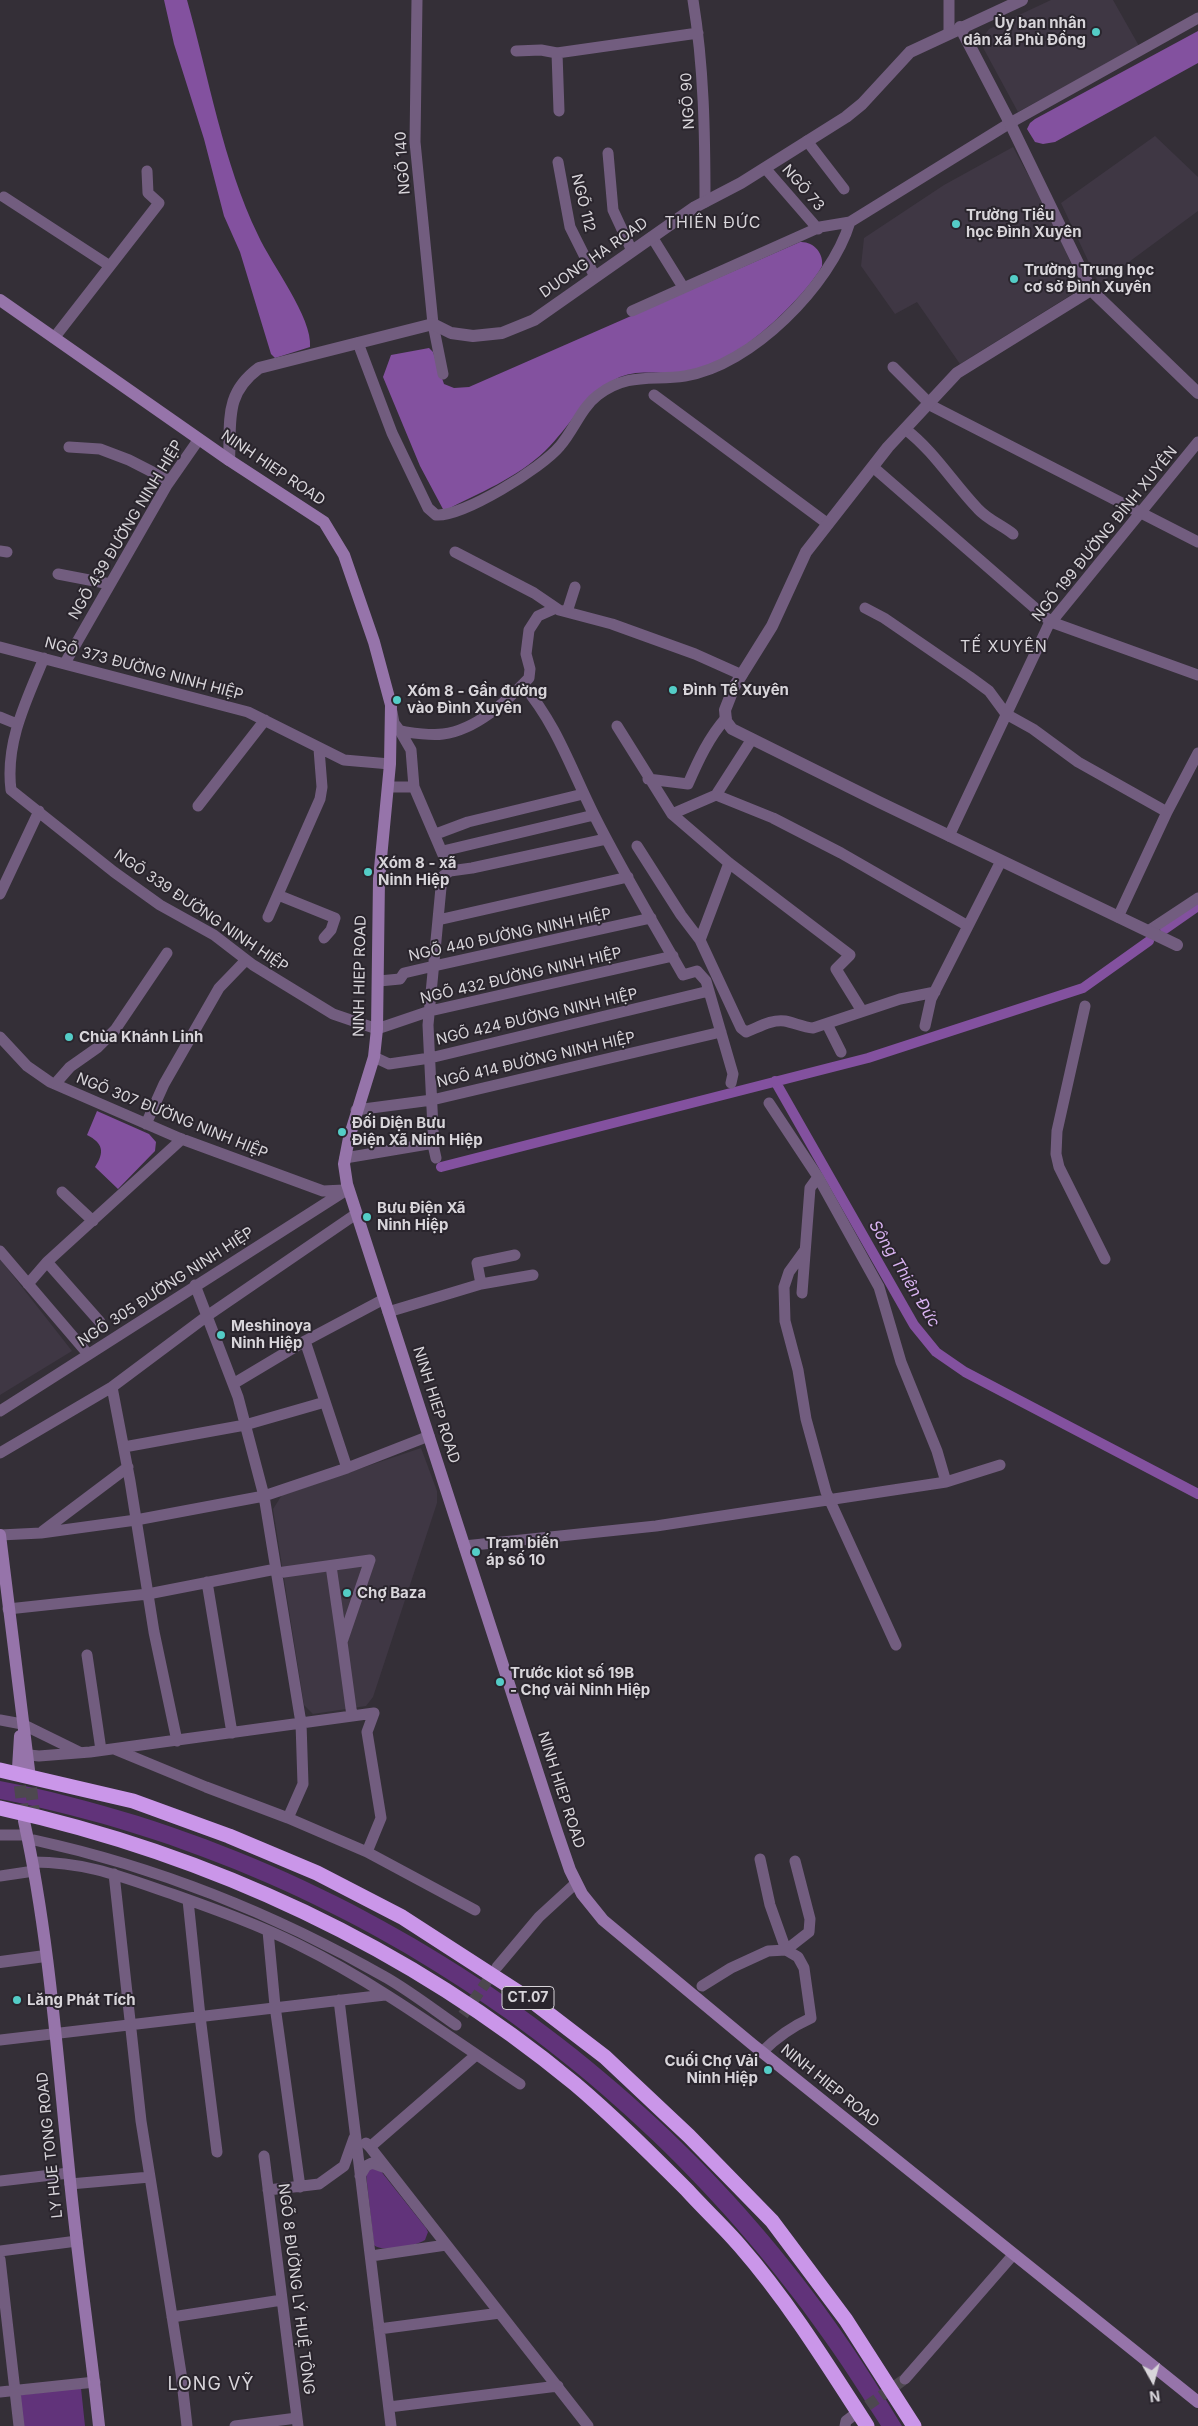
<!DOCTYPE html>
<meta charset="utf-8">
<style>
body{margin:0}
#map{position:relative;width:1198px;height:2426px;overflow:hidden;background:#342f37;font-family:Inter,sans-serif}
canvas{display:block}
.north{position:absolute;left:1128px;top:2356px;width:50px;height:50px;-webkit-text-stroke:4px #2a252d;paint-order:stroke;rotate:173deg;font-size:14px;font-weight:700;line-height:20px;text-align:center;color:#d8d5da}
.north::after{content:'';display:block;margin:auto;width:18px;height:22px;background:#d8d5da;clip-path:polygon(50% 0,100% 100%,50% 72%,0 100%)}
</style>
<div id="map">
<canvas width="1198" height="2426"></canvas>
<div class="north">N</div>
</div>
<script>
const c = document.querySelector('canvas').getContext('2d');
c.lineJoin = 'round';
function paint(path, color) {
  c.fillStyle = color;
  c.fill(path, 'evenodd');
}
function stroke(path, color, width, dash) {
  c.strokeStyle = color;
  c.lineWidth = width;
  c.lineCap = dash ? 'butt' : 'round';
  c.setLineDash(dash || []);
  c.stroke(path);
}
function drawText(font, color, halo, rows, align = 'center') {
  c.font = font + ' Inter,sans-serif';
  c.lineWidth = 4;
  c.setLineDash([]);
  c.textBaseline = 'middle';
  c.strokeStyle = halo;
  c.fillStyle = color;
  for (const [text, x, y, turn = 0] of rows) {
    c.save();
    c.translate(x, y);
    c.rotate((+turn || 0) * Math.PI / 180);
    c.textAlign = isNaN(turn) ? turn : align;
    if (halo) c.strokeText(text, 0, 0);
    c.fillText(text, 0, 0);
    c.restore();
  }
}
paint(new Path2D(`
 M1051,0h62l26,46 -121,66 -38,-70 9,-13z
 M1155,136l43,41v34l-99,73 -38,-81z
 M1013,147l34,63 35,78 -122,76 -43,-62 -22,12 -34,-48 3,-28 80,-53z
 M0,1259l72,92 -72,44z
 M421,1448l16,43v12l-64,194 -7,9 -53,8 -9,-9 -31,-196 9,-14z`), '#3f3744');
paint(new Path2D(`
 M0,1781c374,73 712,314 902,645h-21c-194,-323 -510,-553 -881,-627z
 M369,2168l11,2 46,58 2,4 -3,8c-9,6 -42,13 -51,5l-8,-71z
 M81,2388l4,38h-63l-3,-31z`), '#61337a');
paint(new Path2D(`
 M164,0h23c22,78 36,162 71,235 13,29 55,83 52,112l-35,11 -4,-4 -31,-102 -16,-36 -20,-77 -30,-95z
 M1198,31v32l-143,79 -12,2 -8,-2 -8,-13 3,-6 5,-4z
 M800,242c13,-1 24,11 22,24 -16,30 -77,87 -109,98 -10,4 -25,8 -37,9 -19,1 -41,-4 -60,6 -32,16 -46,48 -71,72 -28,27 -66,42 -101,60l-24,-45 -37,-89 8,-22 38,-7 4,4 11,32 10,4 15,-1z
 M97,1111l52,23 7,8 -1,9 -37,38 -23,-22c10,-15 8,-24 -8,-32z`), '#83519f');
stroke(new Path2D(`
 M1165,929l33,-23
 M775,1081l139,244 22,27 29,20 233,122
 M441,1167l427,-109 215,-70 66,-47`), '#83519f', 10);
stroke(new Path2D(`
 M463,2015l32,-45
 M854,2415l51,-36`), '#4d484f', 11, [11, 5.5]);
stroke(new Path2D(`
 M18,1768l6,53
 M29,1770l6,53`), '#4d484f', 12, [12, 6]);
stroke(new Path2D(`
 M417,0l-2,142 18,182 10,50
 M693,0c11,67 12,134 12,202
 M949,32v-32
 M516,51l25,-1 16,3 141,-20
 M557,53l2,58
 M807,141l37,48
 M608,153l5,57 19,41
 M558,162l12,65 25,50
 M765,168l53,61
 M4,197l106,69 -56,72
 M652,237l31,50
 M110,266l49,-63 -11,-10 -1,-22
 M632,311l188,-84 30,-5
 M358,343l34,90 36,75 8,7c27,2 106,-47 124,-69 14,-16 21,-38 38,-51 30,-23 55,-14 87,-19 66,-10 146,-91 165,-154l160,-99 188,-105
 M893,367l36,36
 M654,395l174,129
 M928,404l270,138
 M905,429c29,22 48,54 73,80 10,11 24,16 35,25
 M69,447l31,2 29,11 41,21
 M873,467l178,155 147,53
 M0,551l7,1
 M455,552l79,41 25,17 53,14 83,30 47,21
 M58,574l52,10
 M865,608l19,10 86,59 19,14 17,23 27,15 45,33 89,50
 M567,612l8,-25
 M0,647l248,65 96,48 46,4
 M44,658c-18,43 -39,85 -33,132l103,82 46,33 54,30 39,30 80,49 44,15 53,-18 243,-55
 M65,663l102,-178 32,-46
 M523,685c34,40 48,84 71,130 27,54 59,107 89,160l14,-4 9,10 27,93 -2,9
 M392,712l2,11 6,8c14,2 30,5 43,3 33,-4 64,-33 86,-56l1,-9 -4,-15 3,-24 9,-14 18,-8
 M0,717l17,7
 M617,726l55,88 57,49 121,92 -14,14 26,42
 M400,731l11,19 3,37
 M648,779l40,5c10,-23 21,-47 38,-66
 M388,787h26l36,84 -8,6 -14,148 6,124 2,9
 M716,795l57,23 68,35 127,73
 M198,806l67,-86
 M672,814l44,-19 36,-56
 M436,834l32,-12 115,-28
 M949,836l99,-210 150,-184
 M637,846l44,69 19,25 41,88 5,4c13,-5 26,-13 39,-11 10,2 18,6 28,7l87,-29 35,-7
 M443,851l151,-36
 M450,871l22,-3 134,-29
 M0,894l39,-83
 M278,895l57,23 -4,12 -7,8
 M268,917l52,-118 2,-12 -3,-38
 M1118,917l49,-105 31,-59
 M438,920l190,-43
 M1148,931l50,-33
 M700,940l29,-77
 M379,981l21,-2 4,-6 30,-7 217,-48
 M1085,1006l-28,125 -1,23 3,13 46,92
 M827,1024l14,28
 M925,1026l6,-27 70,-138
 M0,1037l27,29 23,16 129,56 144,53 21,-1
 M374,1057l15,7 41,-6 279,-67
 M55,1084l15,-17 27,-19 18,-18 52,-77
 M769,1103l49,74 61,110 22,75 36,89 9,31
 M356,1110l76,-10 289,-68
 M146,1124l18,-40 55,-96 27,-28
 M345,1158l89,-15
 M62,1192l31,29
 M805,1250l-16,22 -5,15 1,34 13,49 8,49 20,73 70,153
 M0,1251l88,103
 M47,1262l135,-123
 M28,1284l19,-22 53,60
 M481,1284l52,-9
 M195,1285l43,112 26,99 37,227 2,61 -15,34
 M802,1293l8,-105 8,-11
 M388,1312l93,-28 -4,-21 38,-8
 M305,1341l42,127
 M233,1384l72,-43 79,-42
 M112,1387l18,94 24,151 23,109
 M0,1411l348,-222
 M124,1447l121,-22 80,-23
 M0,1453l112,-66 95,-71 149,-102
 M43,1531l85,-64
 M0,1535l41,-2 95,-13 128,-24 83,-28 82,-32
 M464,1546l192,-20 290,-44 54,-17
 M277,1573l93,-13 -28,82 -11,-76
 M207,1582l25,151
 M8,1609l140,-15 128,-25
 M342,1642l10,74
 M87,1655l14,95
 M0,1720l22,4 57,28
 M114,1749l92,38 82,31 79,34 108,58
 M20,1754l19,2 51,-4 284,-39 -7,19 14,86 -14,34
 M0,1835h27
 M34,1840c124,27 243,75 353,138 24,14 46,31 69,47
 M760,1859l10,46 16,45 12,7 6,11 7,50c-20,9 -34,19 -49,34
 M33,1862c55,0 92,16 142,33 42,15 84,30 124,50 77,38 149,91 221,139
 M114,1874l27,247 9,56
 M0,1876l34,-5
 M188,1900l12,116 17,136
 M268,1931l7,75 25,181
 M497,1967l42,-50 37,-34
 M702,1986l29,-18 37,-17 18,-1 23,-18 1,-13 -15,-58
 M339,2000l52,426
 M0,2040l385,-45
 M366,2143l4,4 106,-92
 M370,2147l218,279
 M264,2156l34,270
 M360,2176l6,-10 6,-3 14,5
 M0,2181l69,-8
 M70,2184l80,-7 31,196 6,53
 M268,2190l51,-6 25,-18 10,-28
 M0,2251l77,-10
 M371,2256l75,-11
 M0,2259l19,167
 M172,2317l110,-17
 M379,2329l121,-16
 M905,2379l108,-124
 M0,2392l95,-10
 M389,2407l169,-21
 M235,2426l62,-8
 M845,2426l1,-5 8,-6`), '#725d7f', 11);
stroke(new Path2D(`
 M960,27l50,96 81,167 107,103
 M1091,290l-134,83 -69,74 -82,105 -34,74 -38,61 -9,23 1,11 6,8 147,73 298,143
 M229,460c2,-40 -5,-66 30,-92l174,-44 18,9 22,3 29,-3 32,-13 161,-113 46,-24 105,-66 16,-13 48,-52 112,-52
 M0,1962l45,-6`), '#725d7f', 12);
stroke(new Path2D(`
 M0,300l229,160 95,62 20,33 30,87 17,63 -1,59 -11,115 -2,150 -3,28 -25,81 -5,26 3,20 210,648 13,38 12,24 21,26 149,124 446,358
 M0,1535l29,235
 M18,1768l2,-32
 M24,1821c25,114 33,233 45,349 8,86 21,171 30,256`), '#9674aa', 12);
stroke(new Path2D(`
 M0,1770l133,31 96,35 88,37 85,44 130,84 73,56 84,79 83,85 74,99 68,106
 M0,1808c210,46 409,139 575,276 39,33 76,70 112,106 17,19 37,37 53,56 48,55 87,118 127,180`), '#ca96e9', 15);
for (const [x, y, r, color] of [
 [1096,32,5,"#54cdc7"],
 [956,224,5,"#54cdc7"],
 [1014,279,5,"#54cdc7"],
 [673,690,5,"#54cdc7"],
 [397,700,5,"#54cdc7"],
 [368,872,5,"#54cdc7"],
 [69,1037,5,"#54cdc7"],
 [342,1132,5,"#54cdc7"],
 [367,1217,5,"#54cdc7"],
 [221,1335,5,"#54cdc7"],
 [476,1552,5,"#54cdc7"],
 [347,1593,5,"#54cdc7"],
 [500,1682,5,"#54cdc7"],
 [17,2000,5,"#54cdc7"],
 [768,2070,5,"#54cdc7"]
]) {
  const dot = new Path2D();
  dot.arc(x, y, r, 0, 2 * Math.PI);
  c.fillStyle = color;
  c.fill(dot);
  stroke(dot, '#2a252d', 2);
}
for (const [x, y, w] of [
 [528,1998,52]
]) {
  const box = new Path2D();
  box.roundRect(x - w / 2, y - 11.5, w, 23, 4);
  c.fillStyle = '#2a252d';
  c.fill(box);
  stroke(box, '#d8d5da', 1);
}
drawText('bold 14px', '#d8d5da', null, [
 ["CT.07",528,1998]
]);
drawText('bold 15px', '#d8d5da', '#2a252d', [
 ["Ủy ban nhân",1086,23,"right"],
 ["dân xã Phù Đổng",1086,40,"right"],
 ["Trường Tiểu",966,215],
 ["học Đình Xuyên",966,232],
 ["Trường Trung học",1024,270],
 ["cơ sở Đình Xuyên",1024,287],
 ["Đình Tế Xuyên",683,690],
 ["Xóm 8 - Gần đường",407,691],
 ["vào Đình Xuyên",407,708],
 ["Xóm 8 - xã",378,863],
 ["Ninh Hiệp",378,880],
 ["Chùa Khánh Linh",79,1037],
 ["Đối Diện Bưu",352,1123],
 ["Điện Xã Ninh Hiệp",352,1140],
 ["Bưu Điện Xã",377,1208],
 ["Ninh Hiệp",377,1225],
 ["Meshinoya",231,1326],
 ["Ninh Hiệp",231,1343],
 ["Trạm biến",486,1543],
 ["áp số 10",486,1560],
 ["Chợ Baza",357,1593],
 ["Trước kiot số 19B",510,1673],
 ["- Chợ vải Ninh Hiệp",510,1690],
 ["Lăng Phát Tích",27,2000],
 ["Cuối Chợ Vải",758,2061,"right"],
 ["Ninh Hiệp",758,2078,"right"]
], 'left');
drawText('15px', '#d8d5da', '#2a252d', [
 ["NGÕ 90",688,101,-93],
 ["NGÕ 140",403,163,-94],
 ["NGÕ 73",803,188,49],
 ["NGÕ 112",583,203,76],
 ["DUONG HA ROAD",594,258,-35],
 ["NINH HIEP ROAD",273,468,34],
 ["NGÕ 439 ĐƯỜNG NINH HIỆP",126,530,-59],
 ["NGÕ 199 ĐƯỜNG ĐÌNH XUYÊN",1105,534,-51],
 ["NGÕ 373 ĐƯỜNG NINH HIỆP",144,669,15],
 ["NGÕ 339 ĐƯỜNG NINH HIỆP",201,911,34],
 ["NGÕ 440 ĐƯỜNG NINH HIỆP",510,935,-12],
 ["NINH HIEP ROAD",360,976,-89],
 ["NGÕ 432 ĐƯỜNG NINH HIỆP",521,976,-13],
 ["NGÕ 424 ĐƯỜNG NINH HIỆP",537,1017,-13],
 ["NGÕ 414 ĐƯỜNG NINH HIỆP",536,1060,-13],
 ["NGÕ 307 ĐƯỜNG NINH HIỆP",172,1116,22],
 ["NGÕ 305 ĐƯỜNG NINH HIỆP",166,1287,-33],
 ["NINH HIEP ROAD",436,1405,72],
 ["NINH HIEP ROAD",561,1790,72],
 ["NINH HIEP ROAD",830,2086,39],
 ["LY HUE TONG ROAD",50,2145,-96],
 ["NGÕ 8 ĐƯỜNG LÝ HUỆ TÔNG",296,2289,83]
]);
c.letterSpacing = '1px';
drawText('16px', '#d8d5da', '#2a252d', [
 ["THIÊN ĐỨC",713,223],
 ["TẾ XUYÊN",1004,647]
]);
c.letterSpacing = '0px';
drawText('italic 16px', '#d9b3f1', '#2a252d', [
 ["Sông Thiên Đức",904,1274,59]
]);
c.letterSpacing = '1px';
drawText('18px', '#d8d5da', '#2a252d', [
 ["LONG VỸ",211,2385]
]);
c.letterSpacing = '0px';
</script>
